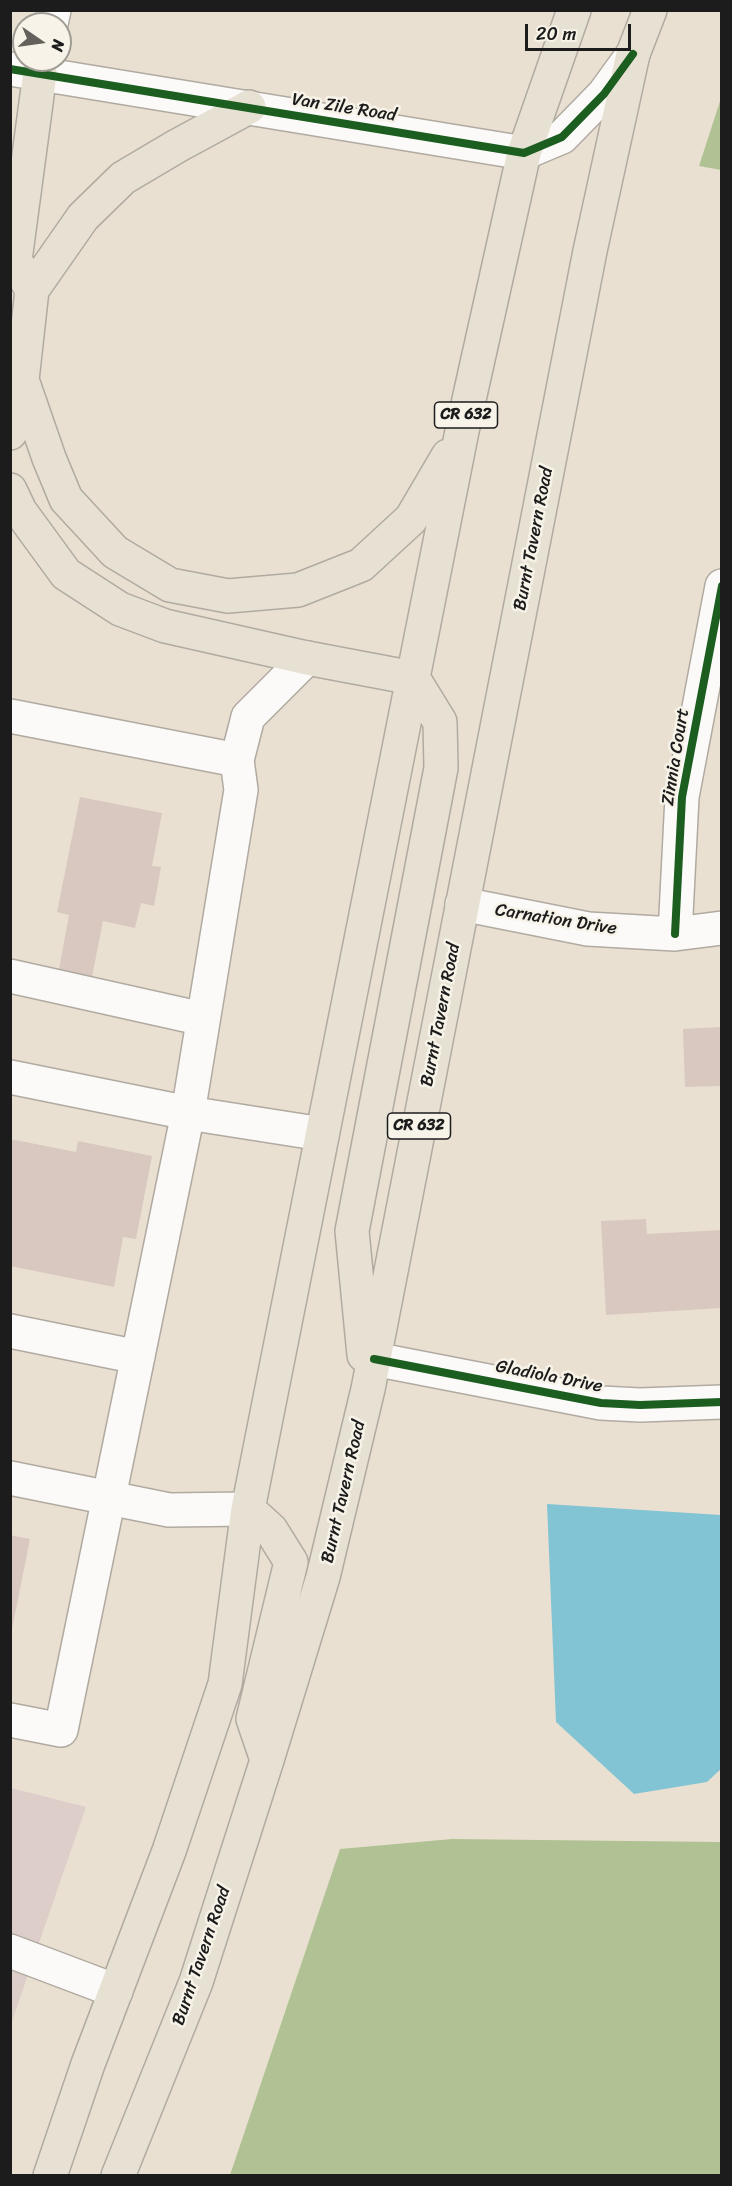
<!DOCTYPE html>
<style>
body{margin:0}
#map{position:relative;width:732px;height:2186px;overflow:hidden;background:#eae0d2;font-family:Sriracha,sans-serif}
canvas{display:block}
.frame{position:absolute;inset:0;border:12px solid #1c1c1c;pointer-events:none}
.north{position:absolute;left:12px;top:12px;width:60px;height:60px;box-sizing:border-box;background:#f7f3e8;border:2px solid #9f9d96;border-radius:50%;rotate:103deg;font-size:16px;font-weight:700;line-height:24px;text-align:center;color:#1c1c1c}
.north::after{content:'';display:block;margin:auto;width:21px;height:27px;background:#64615c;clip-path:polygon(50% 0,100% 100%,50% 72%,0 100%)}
.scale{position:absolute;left:525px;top:24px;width:106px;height:27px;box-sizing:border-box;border:3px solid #1c1c1c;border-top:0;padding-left:8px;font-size:18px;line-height:21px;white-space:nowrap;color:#1c1c1c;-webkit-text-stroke:4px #f7f3e8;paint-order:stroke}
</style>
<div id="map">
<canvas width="732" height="2186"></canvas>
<div class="frame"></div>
<div class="north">N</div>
<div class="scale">20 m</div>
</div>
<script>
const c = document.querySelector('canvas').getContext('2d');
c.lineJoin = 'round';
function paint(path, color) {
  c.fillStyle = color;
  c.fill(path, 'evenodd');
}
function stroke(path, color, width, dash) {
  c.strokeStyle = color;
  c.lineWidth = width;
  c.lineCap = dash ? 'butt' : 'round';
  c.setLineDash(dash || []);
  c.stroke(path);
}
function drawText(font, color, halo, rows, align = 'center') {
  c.font = font + ' Sriracha,sans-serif';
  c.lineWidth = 5;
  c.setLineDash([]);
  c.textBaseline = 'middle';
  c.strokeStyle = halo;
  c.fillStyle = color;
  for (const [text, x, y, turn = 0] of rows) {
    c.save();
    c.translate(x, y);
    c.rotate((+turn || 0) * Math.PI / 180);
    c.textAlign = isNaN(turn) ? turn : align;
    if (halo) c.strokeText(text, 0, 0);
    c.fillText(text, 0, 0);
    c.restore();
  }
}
paint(new Path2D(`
 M11,1788l75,19 -75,217z`), '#ddcec9');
paint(new Path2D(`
 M721,98v72l-22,-4z
 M452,1839l269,3v333h-491l110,-326z`), '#b0c293');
paint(new Path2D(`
 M547,1504l174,11v254l-14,13 -73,12 -78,-72z`), '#82c4d3');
paint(new Path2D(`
 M80,797l82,16 -10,53 9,1 -7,39 -13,-3 -6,25 -32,-7 -12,61 -33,-7 11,-60 -12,-3z
 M722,1027v59l-37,1 -2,-58z
 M10,1139l66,13 2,-11 74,15 -16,83 -13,-2 -9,50 -104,-21z
 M646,1219l1,15 75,-4v78l-116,7 -5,-94z
 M10,1535l20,4 -18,90h-2z`), '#d8c8bf');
const minor = new Path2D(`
 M51,24l3,-14
 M10,69l514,84 38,-16 42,-43 29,-40
 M10,716l227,44
 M462,904l126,25 87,5 47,-6
 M675,934l7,-137 40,-211
 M10,976l193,43
 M10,1077l178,36 53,-323 -4,-30 11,-43 59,-59
 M10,1331l128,26
 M374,1359l227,44 39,2 82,-3
 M10,1478l159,32 79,-1
 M10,1720l51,10 127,-617 134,21
 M10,1951l106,40`);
const major = new Path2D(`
 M32,290l-17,-30 25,-187
 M22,380l27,78 17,41 49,53 55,33 58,11 70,-6 63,-25 50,-46 37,-63
 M10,433l12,-53 10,-90 51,-73 40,-39 54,-32 72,-39
 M10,490l10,21 46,63 54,35 45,17 142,32 106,20 27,44 1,46 -89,463 12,124
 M248,1509l23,21 20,32 -38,157 14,41
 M50,2176l38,-112 81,-213 56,-167 23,-175 214,-1078 62,-278 50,-143
 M118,2176l78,-194 71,-222 56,-183 45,-188 222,-1138 43,-197 17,-44`);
stroke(minor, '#b0aaa1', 36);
stroke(major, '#b0aaa1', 36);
stroke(minor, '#fcfaf8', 33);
stroke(major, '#e7e1d4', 33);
stroke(new Path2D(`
 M10,69l514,84 38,-16 42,-43 29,-40
 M675,934l7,-137 40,-211
 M374,1359l227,44 39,2 82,-3`), '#1b5e20', 8);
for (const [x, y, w] of [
 [466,415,63],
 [419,1126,63]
]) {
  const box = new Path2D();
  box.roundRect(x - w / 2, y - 13, w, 26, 4.5);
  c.fillStyle = '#f7f3e8';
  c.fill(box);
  stroke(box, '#1c1c1c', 1.5);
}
drawText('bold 16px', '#1c1c1c', null, [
 ["CR 632",466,415],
 ["CR 632",419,1126]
]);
drawText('18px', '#1c1c1c', '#f7f3e8', [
 ["Van Zile Road",344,108,9],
 ["Burnt Tavern Road",534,539,-79],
 ["Zinnia Court",676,757,-81],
 ["Carnation Drive",556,920,9],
 ["Burnt Tavern Road",441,1015,-79],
 ["Gladiola Drive",549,1377,11],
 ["Burnt Tavern Road",344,1492,-77],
 ["Burnt Tavern Road",202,1956,-71]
]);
</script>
